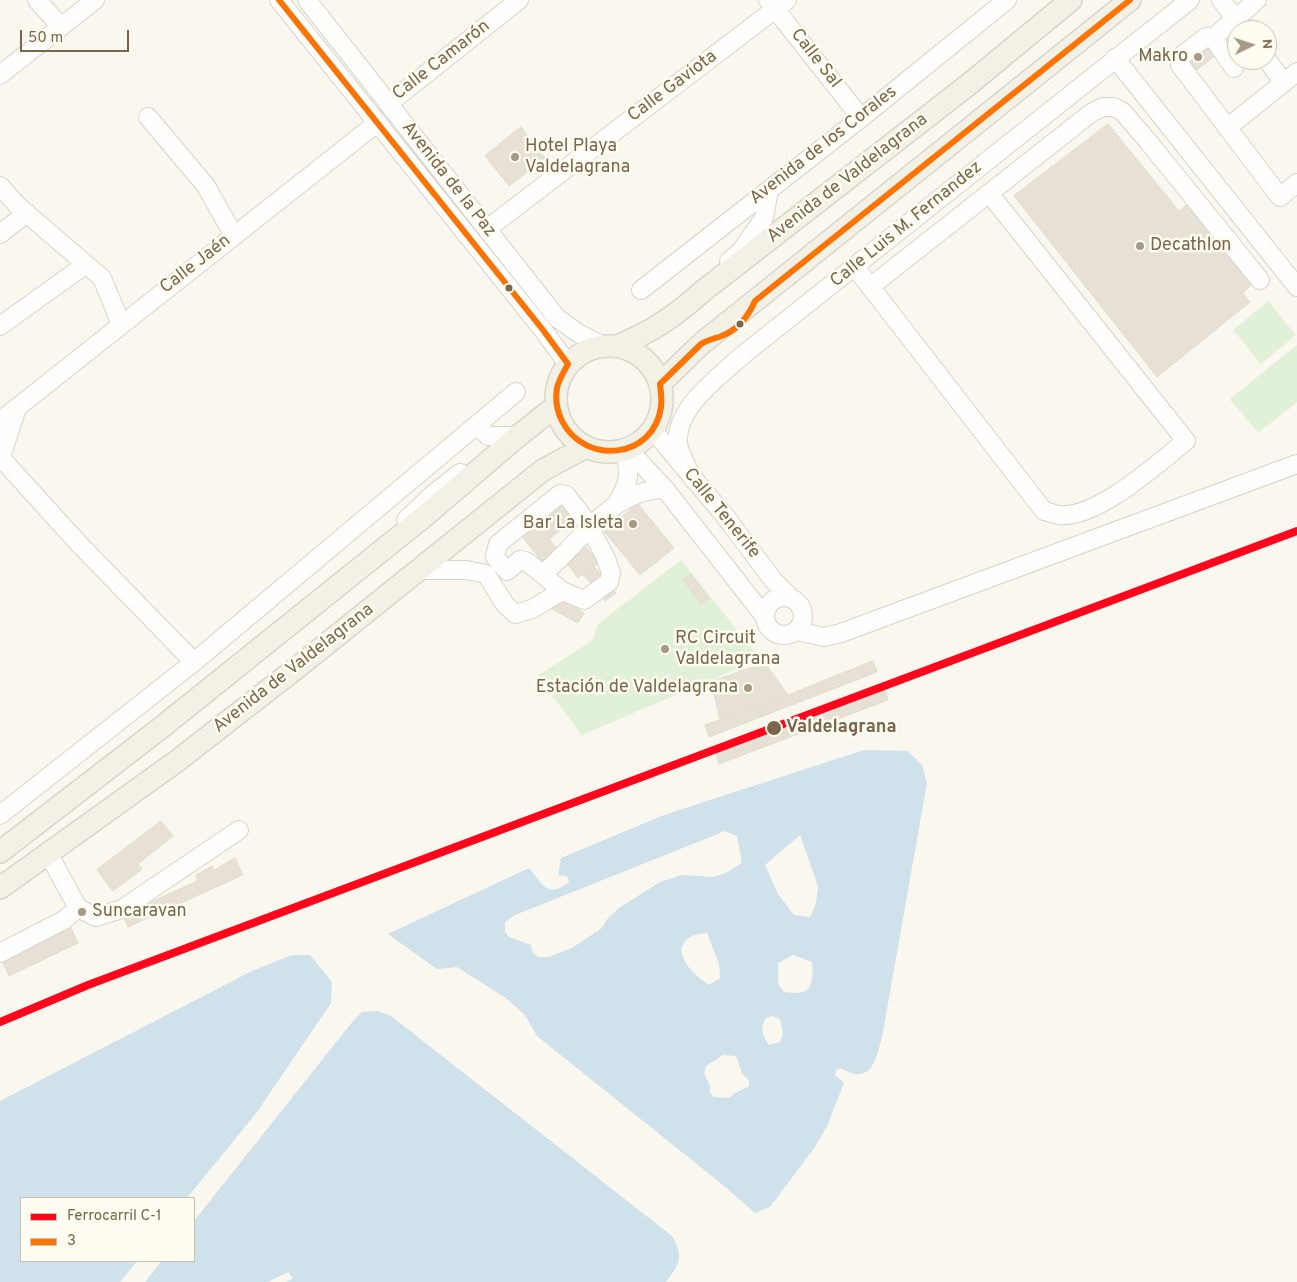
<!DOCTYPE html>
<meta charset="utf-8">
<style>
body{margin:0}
#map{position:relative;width:1297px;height:1282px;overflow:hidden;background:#f9f7ee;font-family:Overpass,sans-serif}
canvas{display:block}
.legend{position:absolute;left:20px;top:1197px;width:175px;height:65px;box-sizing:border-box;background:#fffdf1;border:1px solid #c9c1af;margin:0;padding:6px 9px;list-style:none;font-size:15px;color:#79664c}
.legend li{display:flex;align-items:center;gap:10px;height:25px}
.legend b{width:25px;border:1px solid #c9c1af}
.north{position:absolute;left:1227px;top:20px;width:50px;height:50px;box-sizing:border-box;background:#fffdf1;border:1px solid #c9c1af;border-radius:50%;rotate:86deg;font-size:14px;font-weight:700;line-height:20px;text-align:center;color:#79664c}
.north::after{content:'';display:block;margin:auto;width:18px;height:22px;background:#a69985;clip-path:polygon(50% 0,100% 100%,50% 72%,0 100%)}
.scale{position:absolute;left:20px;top:30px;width:109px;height:22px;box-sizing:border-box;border:2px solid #79664c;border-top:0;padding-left:6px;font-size:15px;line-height:18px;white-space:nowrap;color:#79664c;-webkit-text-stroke:4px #fffdf1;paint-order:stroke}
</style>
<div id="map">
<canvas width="1297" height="1282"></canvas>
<ul class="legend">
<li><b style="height:6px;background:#ff061d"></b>Ferrocarril C-1</li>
<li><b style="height:6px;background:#ff7300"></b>3</li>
</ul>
<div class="north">N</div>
<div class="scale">50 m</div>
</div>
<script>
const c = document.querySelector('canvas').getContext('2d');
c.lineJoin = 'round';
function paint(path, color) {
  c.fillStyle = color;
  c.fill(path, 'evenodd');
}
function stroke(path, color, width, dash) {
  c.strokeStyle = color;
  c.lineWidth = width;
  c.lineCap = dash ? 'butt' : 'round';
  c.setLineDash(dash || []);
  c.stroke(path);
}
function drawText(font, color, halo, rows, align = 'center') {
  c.font = font + ' Overpass,sans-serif';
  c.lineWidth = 5;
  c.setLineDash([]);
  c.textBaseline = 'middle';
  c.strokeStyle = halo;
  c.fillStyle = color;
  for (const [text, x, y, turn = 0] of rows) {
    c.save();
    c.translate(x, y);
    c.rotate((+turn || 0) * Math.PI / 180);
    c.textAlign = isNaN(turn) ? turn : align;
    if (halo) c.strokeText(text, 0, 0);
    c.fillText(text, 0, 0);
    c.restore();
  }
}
paint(new Path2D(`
 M1268,301l28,34 -35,29 -28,-34z
 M1297,345v57l-39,31 -28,-34z
 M681,560l79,99 -178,76 -45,-59 56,-36 5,-16z`), '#e1f1d9');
paint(new Path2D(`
 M864,750l44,1 14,14 5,18 -45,254c-7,26 -11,48 -42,31l-4,2 -1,5 9,8 -17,43 -12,21 -45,60 -15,6 -32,-28 -186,-149 -12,-21 -19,-17 -49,-31 -20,2 -49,-35 141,-66c14,17 19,31 40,14l-2,-6 -9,-1 3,-17 103,-43zM725,831l12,5 5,27 -18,11 -12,3 -30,-2 -22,7 -41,26 -11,10 -6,10 -30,20 -23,9h-11l-5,-4 -2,-8 -22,-8 -4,-5v-10l10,-7zM800,835l18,51 -2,18 -6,13 -16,-2 -16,-21 -13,-29zM707,933l12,31 1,14 -11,7c-13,-9 -26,-20 -28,-36 5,-13 13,-15 26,-16zM793,955l19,7c2,25 -1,34 -28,30l-6,-8v-21zM772,1016l8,3 3,16 -3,7 -11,3c-6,-10 -10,-16 -3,-27zM723,1055l13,1 6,17 7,8v5l-14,7 -6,5 -15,-1 -4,-4v-7l-6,-13 2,-7z
 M292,955h18l22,27 -1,21 -74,109 -70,86h-166v63h116l-17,21h-120v-181l252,-130z
 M378,1011l13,5 281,220c12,21 8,28 -6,46h-380l7,-4 -5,-6 -20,10h-123l17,-21h32v-40l159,-200 9,-9z`), '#cfe1ea');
const building = new Path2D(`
 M1210,39l10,13 -35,27 -10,-12z
 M1108,124l71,87 12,-10 64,80 -12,12 7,9 -93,75 -143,-181z
 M521,127l24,31 -36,28 -24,-30z
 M562,500l16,22 -12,9 -3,-3 -14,11 10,12 -15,13 -31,-39z
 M638,504l36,44 -34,27 -36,-44z
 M586,547l12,16 -20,15 -12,-16z
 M594,566l22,27 -11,8 -22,-27z
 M691,574l18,24 -8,6 -18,-24z
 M556,597l28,16 -6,10 -28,-15z
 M873,661l4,11 -168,65 -4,-12 83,-30z
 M765,663l23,32 -68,24 -9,-37z
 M885,690l3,10 -169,64 -3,-11z
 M161,821l12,15 -35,28 4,5 -29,22 -16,-21z
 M235,858l8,17 -115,52 -5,-12 74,-34 -1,-6 16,-9 2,4z
 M71,928l7,15 -69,33 -7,-15z`);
paint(building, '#e6e0d5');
stroke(building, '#e2dcd0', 1);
const minor = new Path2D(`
 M37,0l24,27
 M279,0l264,330 25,34
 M307,0l250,318 21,15 25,13
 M768,0l93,118
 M1221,0l23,30
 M1213,38l-7,-1 -26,20v8l100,132 17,-14
 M1115,58l182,229
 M1267,60l17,23
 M1234,68l-21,-30 44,-38
 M0,75l95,-75
 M388,104l131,-104
 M148,117l58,69 28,50
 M1227,128l70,-56
 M0,186l18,20 84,72 19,46
 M487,229l300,-229
 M0,234l27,-21
 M729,261l12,-10 23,-33 5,-28
 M855,267l189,244c5,1 10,3 15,4 38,4 98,-51 127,-74l-197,-248
 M870,287l221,-174 12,-6h11l9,5 28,33 109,135
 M641,290l220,-172 146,-118
 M0,326l85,-61
 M0,421l377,-298
 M477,425l11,11h30
 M652,429l73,87 48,64 18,18
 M628,449l37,40 100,128
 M1,458l79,87 114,117
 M0,460l17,-52
 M694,480c-5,-10 -12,-21 -15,-32 -9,-37 41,-72 65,-94l446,-354
 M617,503c13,-22 13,-28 8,-53
 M406,520l27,-26 27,-21
 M420,570h46l20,4 18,29 11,11 17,-5 30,-18
 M542,574l20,17 22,9 25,-18 2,-9 -6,-17 -21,-38 -18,-23 -6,-1 -62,50 -3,13 12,14 13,-11 6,1 16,13c10,-7 17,-15 26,-24 26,-28 55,-61 97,-61
 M765 616a19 19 0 1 1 38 0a19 19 0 1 1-38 0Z
 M797,631l27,6 17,-4 456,-169
 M0,815l194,-153 322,-270
 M48,853l30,55 18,9 26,-8 117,-79
 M0,953l64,-33 14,-12`);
const major = new Path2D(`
 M617,346c35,-14 58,-30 86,-55l265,-206 103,-85
 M556 399a53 53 0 1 1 106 0a53 53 0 1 1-106 0Z
 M660,384l41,-40 429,-344
 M0,852l162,-125 264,-212 92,-79 38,-30
 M0,888l177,-127 122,-95 244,-196 43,-23`);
stroke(minor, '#d8d4cc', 20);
stroke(major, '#dad4cb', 24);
stroke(minor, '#fefefc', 18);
stroke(major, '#f3f1e6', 21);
stroke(new Path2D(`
 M279,0l264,330 25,34c-4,8 -9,15 -11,24 -2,12 0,23 5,33 23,45 92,38 99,-14 1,-8 0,-15 -1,-23l41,-40c6,-4 12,-5 18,-7 18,-6 29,-20 36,-36l375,-301`), '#ff7300', 6);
stroke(new Path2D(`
 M0,1022l88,-37 1209,-454`), '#ff061d', 8);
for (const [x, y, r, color] of [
 [1198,57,5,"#a69985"],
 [515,157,5,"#a69985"],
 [1140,246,5,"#a69985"],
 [509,288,4.5,"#79664c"],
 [740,324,4.5,"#79664c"],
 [633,524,5,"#a69985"],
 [665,649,5,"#a69985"],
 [748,688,5,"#a69985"],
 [774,728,8,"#79664c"],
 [82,912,5,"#a69985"]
]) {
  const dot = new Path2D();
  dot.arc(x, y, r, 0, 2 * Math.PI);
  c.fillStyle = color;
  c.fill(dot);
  stroke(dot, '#fffdf1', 2);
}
drawText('18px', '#79664c', '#fffdf1', [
 ["Makro",1188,57,"right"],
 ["Hotel Playa",525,147],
 ["Valdelagrana",525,168],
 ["Decathlon",1150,246],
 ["Bar La Isleta",623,524,"right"],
 ["RC Circuit",675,639],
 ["Valdelagrana",675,660],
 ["Estación de Valdelagrana",738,688,"right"],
 ["Suncaravan",92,912]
], 'left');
drawText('18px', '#79664c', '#fffdf1', [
 ["Calle Sal",815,59,52],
 ["Calle Camarón",442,61,-38],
 ["Calle Gaviota",673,87,-37],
 ["Avenida de los Corales",824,146,-38],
 ["Avenida de Valdelagrana",848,179,-38],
 ["Avenida de la Paz",448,180,52],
 ["Calle Luis M. Fernandez",907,225,-39],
 ["Calle Jaén",196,265,-38],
 ["Calle Tenerife",721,514,51],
 ["Avenida de Valdelagrana",294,669,-38]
]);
drawText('bold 18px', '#79664c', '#fffdf1', [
 ["Valdelagrana",786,728]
], 'left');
</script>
